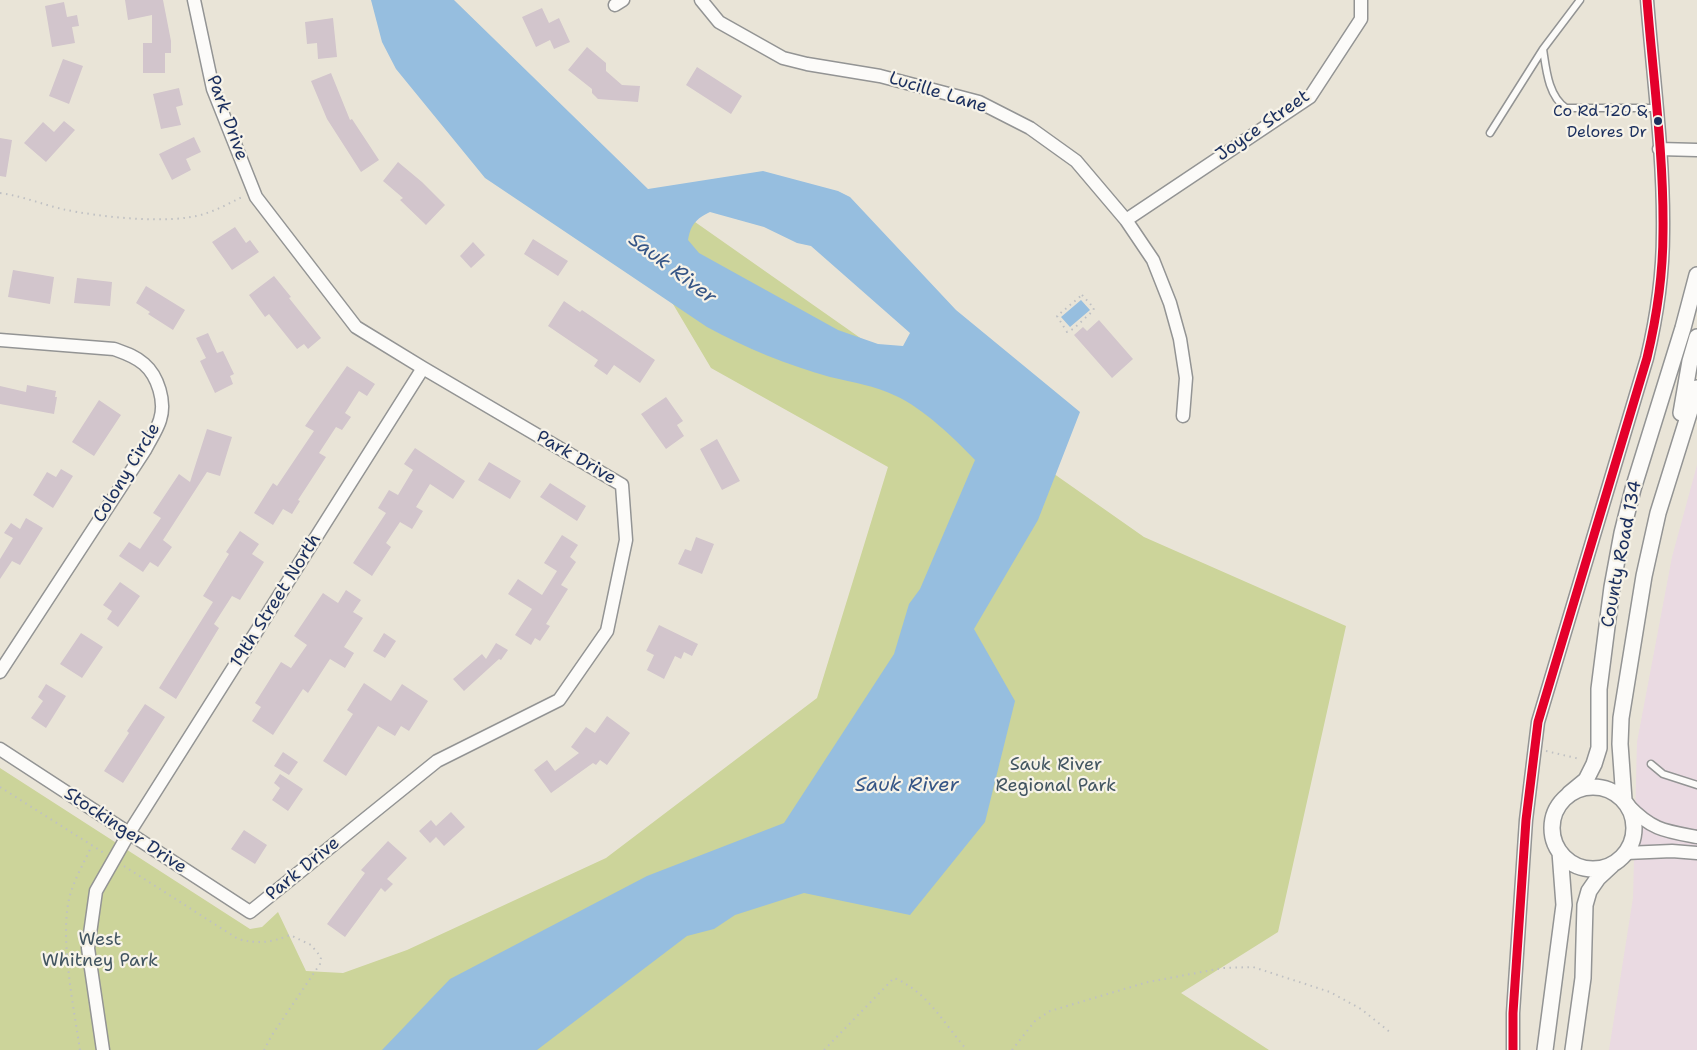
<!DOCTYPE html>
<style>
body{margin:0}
canvas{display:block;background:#e9e4d7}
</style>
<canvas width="1697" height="1050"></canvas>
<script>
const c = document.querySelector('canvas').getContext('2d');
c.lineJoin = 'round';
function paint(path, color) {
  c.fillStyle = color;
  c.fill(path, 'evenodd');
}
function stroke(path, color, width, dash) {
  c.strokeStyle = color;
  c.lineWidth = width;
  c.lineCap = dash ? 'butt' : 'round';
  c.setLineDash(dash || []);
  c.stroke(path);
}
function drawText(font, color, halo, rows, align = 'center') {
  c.font = font + ' "Shantell Sans",sans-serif';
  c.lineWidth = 4.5;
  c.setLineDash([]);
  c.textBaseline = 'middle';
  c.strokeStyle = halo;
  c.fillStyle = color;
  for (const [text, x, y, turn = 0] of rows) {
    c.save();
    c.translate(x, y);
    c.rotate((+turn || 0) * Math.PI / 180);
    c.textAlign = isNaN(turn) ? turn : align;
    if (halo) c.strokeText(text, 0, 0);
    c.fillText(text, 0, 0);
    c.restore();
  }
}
paint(new Path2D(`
 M1697,465v585h-88l24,-152 4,-156 35,-185z`), '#eadae2');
paint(new Path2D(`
 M648,189l496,348 202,89 -68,306 -97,61 88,57h-1269v-282l250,161 12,-2 16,-15 28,59 37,2 64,-23 199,-92 211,-160 71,-231 -177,-99 -41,-69z`), '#ccd49a');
paint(new Path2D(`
 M371,0h83l194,189 115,-18 75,20 12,6 106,113 124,102 -42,108 -64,109 41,72 -30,121 -75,93 -106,-22 -69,22 -21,14 -27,7 -150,114h-155l68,-71 197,-103 137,-53 110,-169 15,-50 11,-15 55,-129c-21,-22 -51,-51 -79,-64 -23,-11 -41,-13 -66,-19 -43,-12 -84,-29 -123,-50l-222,-149 -89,-109 -14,-27zM710,212l54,15 33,16 14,3 99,87 -7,13 -25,-2 -40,-14 -139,-77 -11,-13c3,-16 8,-21 22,-28z
 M1081,300l9,10 -20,17 -9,-10z`), '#96bedf');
paint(new Path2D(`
 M125,0h38l8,41v12h-6v20h-22v-30h9v-28l-24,5z
 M64,2l3,15 10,-2 2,11 -7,1 3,16 -23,4 -7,-41z
 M542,8l7,15 10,-5 11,24 -16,7 -4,-9 -14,7 -14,-30z
 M333,18l4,39 -19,2 -1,-16 -10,1 -2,-22z
 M587,47l19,16v8l16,14 18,1 -2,16 -40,-3 -6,-6v-4l-24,-19z
 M63,59l20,7 -14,38 -20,-8z
 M697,67l45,29 -11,18 -45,-29z
 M331,73l19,47 2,-1 27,41 -18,12 -34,-53 -16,-38z
 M179,88l4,17 -7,2 5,18 -20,4 -8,-35z
 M64,121l11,9 -29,32 -22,-19 19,-21 11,10z
 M194,137l7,15 -15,7 5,11 -19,10 -13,-26z
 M0,138l12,2 -6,37 -6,-1z
 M398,162l24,20 23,23 -19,20 -26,-25 3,-2 -20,-17z
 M235,227l11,16 4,-3 9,12 -27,18 -20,-28z
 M533,239l35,22 -10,15 -34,-22z
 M473,242l12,13 -14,13 -11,-12z
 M13,270l41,7 -4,27 -42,-7z
 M274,276l17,21 -2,1 32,40 -13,11 -4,-5 -7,5 -28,-35 -4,3 -16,-22z
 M77,278l35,4 -2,24 -36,-3z
 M146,286l39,24 -12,20 -25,-16 2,-2 -14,-9z
 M564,301l16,11 2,-2 73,50 -15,23 -26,-18 -7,10 -13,-9 4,-6 -50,-34z
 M1099,320l34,39 -21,19 -38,-43 9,-8 4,4z
 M208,333l9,20 6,-2 11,23 -4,2 3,8 -18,9 -15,-32 6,-3 -10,-20z
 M347,366l28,18 -8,12 -8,-5 -14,22 6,4 -9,13 -6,-3 -17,26 7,4 -28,43 2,1 -8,13 -9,-5 -10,16 -19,-12 19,-30 4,3 37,-55 -9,-5z
 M27,385l29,6 -1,6h2l-3,17 -54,-10v-18l26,6z
 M666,397l17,24 -6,4 7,11 -18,13 -25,-35z
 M99,400l22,15 -27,41 -22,-14z
 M207,429l25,8 -12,39 -13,-4 -44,68 9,7 -14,20 -8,-5 -7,10 -24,-16 10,-14 11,7 21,-31 -8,-5 26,-39 11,8z
 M717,439l23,42 -18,9 -22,-41z
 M415,448l50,33 -12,18 -23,-15 -14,23 7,4 -11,18 -12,-7 -14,21 5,4 -19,29 -19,-13 33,-50 -8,-5 11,-18 9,5 15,-25 -9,-6z
 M489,462l32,19 -11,18 -32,-19z
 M61,469l12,7 -20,32 -20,-13 14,-23 9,5z
 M550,483l36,23 -9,15 -37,-24z
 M26,518l17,10 -23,37 -8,-4 -12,18v-20l13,-21 -9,-5 7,-10 9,6z
 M240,531l19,13 -7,10 12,8 -24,38 -8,-4 -18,28 5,4 -43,71 -17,-11 54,-86 -10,-6 26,-42 -3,-2z
 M562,535l16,10 -8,12 6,5 -15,23 7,4 -22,35 4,2 -10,15 -5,-3 -4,7 -16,-10 17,-26 -24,-15 10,-15 24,16 15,-24 -13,-8z
 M696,537l18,7 -12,30 -24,-10 7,-15 6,2z
 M120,582l20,14 -22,31 -11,-8 5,-8 -9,-6z
 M346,590l15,10 -8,12 10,6 -19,29 10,6 -9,15 -15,-9 -22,34 -5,-4 -30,46 -21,-14 9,-14 -6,-4 26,-41 10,6 16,-23 -13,-9 29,-43 15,10z
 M659,625l39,19 -6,12 -8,-4 -3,7 -6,-3 -11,23 -17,-9 7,-15 -8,-4z
 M81,633l22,14 -21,31 -22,-14z
 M384,633l12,8 -11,17 -12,-7z
 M496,643l12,7 -7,10 -2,-1 -35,32 -11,-12 29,-25 4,5z
 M364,683l27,18 11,-17 26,17 -19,30 -8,-5 -6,10 -17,-10 -32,50 -23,-15 30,-47 -6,-4z
 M46,684l20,12 -20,32 -15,-10 12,-17 -5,-4z
 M145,704l20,13 -42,66 -19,-12 25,-38 -2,-2z
 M607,716l23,17 -23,32 -7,-5 -4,5 -3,-2 -42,30 -17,-23 13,-10 8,11 24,-18 -8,-6 15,-20 9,6z
 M283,752l15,10 -9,13 -15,-9z
 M280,774l23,15 -15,22 -16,-11 8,-12 -6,-5z
 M451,812l14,15 -21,19 -8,-9 -6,6 -11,-12 12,-11 5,6z
 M244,830l23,15 -12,19 -24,-15z
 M388,841l19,17 -20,21 6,5 -8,8 -4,-4 -36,49 -18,-13 38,-51 -4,-3z`), '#d2c5cc');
const service = new Path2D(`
 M1580,0l-37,49c3,19 5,47 23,59h90
 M1490,133l53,-84
 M1651,764l12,10 34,11`);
const minor = new Path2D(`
 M701,0l18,22 64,36 24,6 73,12 99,26 51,26 46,33 50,59 27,40 17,43 10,36 6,39 -3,38
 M615,5l8,-5
 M1659,149l38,1
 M1126,220l184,-123 51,-78v-19
 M0,340l114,9c11,4 21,7 30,15 14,12 22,38 16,56 -3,10 -10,20 -15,30l-145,222
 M0,749l250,163 187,-151 122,-61 48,-69 19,-91 -4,-55 -199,-117 -67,-41 -100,-130 -43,-108 -19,-89
 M1629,806c23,24 36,25 68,31
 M1626,853l46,-2 25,2
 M103,1050l-15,-102 8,-57 33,-58 294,-465
 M1513,1050v-37l13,-193 12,-98 109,-364c10,-42 16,-83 16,-126 1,-76 -10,-156 -16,-232`);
const tertiary = new Path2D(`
 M1681,413l9,-52 7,-24
 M1552 828a41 41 0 1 1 82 0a41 41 0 1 1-82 0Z
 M1569,794l17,-14 8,-16 5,-16v-59l13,-102 10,-54 11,-44 50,-161 14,-53
 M1624,800l-4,-56 1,-26 23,-142 14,-63 39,-125
 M1545,1050l19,-145 -4,-53
 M1573,1050l10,-72 2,-73 4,-14 9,-13 14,-13`);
stroke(service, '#939494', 9);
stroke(minor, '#939494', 15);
stroke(tertiary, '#939494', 18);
stroke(new Path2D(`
 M0,193c22,3 41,11 62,16 37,8 107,16 142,5 13,-4 26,-11 38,-17
 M1082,295l12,13 -1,3 -20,18 -6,3 -10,-16z
 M1546,751l34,8
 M0,787l104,66
 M124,866l114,73c20,5 32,4 52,-4l21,10 10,12 -1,7 -48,71 -8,15
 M80,1050c-6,-41 -22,-119 -9,-158 5,-16 14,-31 21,-47
 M824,1050l70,-72c33,13 50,46 73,72
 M1012,1050l23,-29 15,-10 98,-29 75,-14 30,-1 77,25 31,17 30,24`), '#bfc0c3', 2, [1.5, 4.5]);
stroke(service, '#fcfbf9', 6);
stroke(minor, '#fcfbf9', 12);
stroke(tertiary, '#fcfbf9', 15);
stroke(new Path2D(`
 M1513,1050v-37l13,-193 12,-98 109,-364c10,-42 16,-83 16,-126 1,-76 -10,-156 -16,-232`), '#e4002b', 9);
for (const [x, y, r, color] of [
 [1658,121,5,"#1b2f5e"]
]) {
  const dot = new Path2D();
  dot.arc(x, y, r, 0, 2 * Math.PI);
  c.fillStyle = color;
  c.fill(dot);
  stroke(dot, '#f7f3e8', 2);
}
drawText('16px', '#1b2f5e', '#f7f3e8', [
 ["Co Rd 120 &",1647,112],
 ["Delores Dr",1647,133]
], 'right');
drawText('18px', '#1b2f5e', '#f7f3e8', [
 ["Lucille Lane",938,93,17],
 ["Park Drive",227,118,70],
 ["Joyce Street",1263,126,-35],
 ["Park Drive",576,458,30],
 ["Colony Circle",127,473,-59],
 ["County Road 134",1622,554,-79],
 ["19th Street North",276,601,-58],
 ["Stockinger Drive",125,831,33],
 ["Park Drive",303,869,-39]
]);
drawText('18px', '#425561', '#f7f3e8', [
 ["Sauk River",1056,765],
 ["Regional Park",1056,786],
 ["West",100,940],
 ["Whitney Park",100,961]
]);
drawText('italic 20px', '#355586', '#f7f3e8', [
 ["Sauk River",672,269,37],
 ["Sauk River",907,786]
]);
</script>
